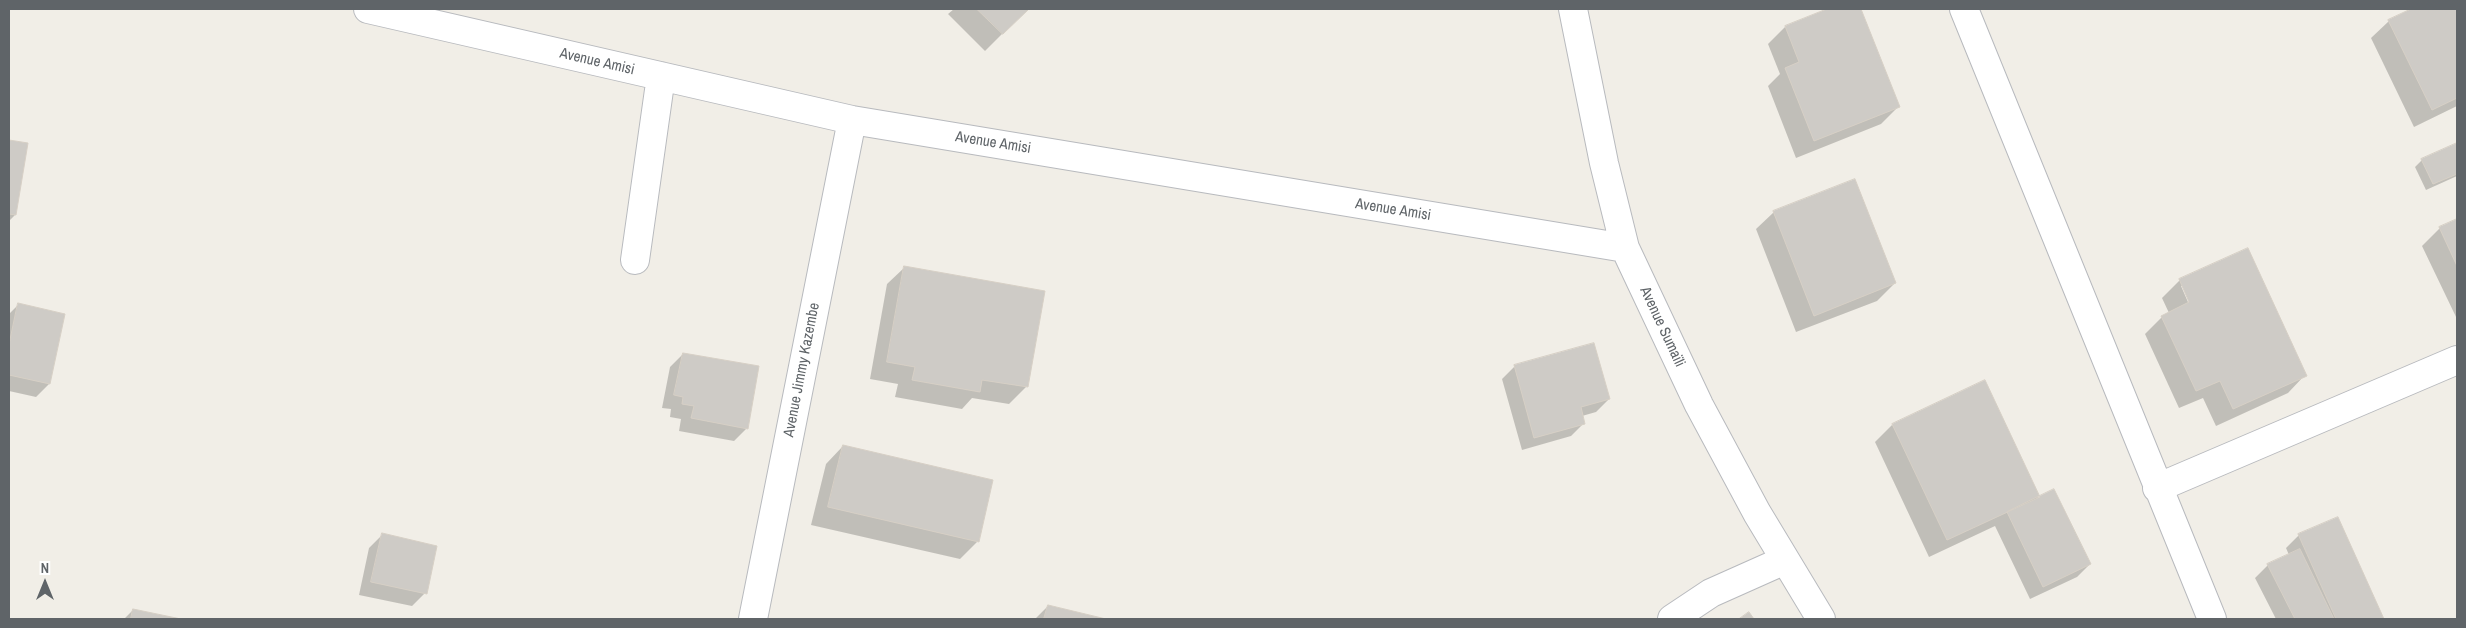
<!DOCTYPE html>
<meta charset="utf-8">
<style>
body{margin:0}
#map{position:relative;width:2466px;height:628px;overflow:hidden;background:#f1eee7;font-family:"Archivo Narrow",sans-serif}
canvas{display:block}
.frame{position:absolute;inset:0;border:10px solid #5f6468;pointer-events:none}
.north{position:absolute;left:20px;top:558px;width:50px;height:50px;-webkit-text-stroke:4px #fff;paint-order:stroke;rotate:0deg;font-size:14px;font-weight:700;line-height:20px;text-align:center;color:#5f6468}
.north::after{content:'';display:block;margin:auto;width:18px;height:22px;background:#5f6468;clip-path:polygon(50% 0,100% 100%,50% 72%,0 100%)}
</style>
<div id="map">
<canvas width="2466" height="628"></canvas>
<div class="frame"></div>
<div class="north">N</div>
</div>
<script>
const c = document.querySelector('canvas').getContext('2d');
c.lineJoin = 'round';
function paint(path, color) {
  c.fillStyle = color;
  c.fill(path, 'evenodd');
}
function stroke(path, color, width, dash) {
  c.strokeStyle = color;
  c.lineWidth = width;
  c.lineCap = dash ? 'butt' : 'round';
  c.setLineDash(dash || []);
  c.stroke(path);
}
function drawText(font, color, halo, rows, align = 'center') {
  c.font = font + ' "Archivo Narrow",sans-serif';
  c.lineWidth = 4.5;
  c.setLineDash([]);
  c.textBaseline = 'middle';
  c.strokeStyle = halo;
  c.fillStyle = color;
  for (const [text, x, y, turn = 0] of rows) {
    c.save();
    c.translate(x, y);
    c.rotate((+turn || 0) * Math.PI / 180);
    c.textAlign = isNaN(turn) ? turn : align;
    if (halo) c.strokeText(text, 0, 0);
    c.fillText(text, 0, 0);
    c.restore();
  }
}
paint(new Path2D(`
 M954,9h73l-42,42 -37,-37z
 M1831,9h28l40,97 -18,18 -85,34 -28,-72 12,-12 -12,-30 17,-17z
 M2414,9h43v97l-43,21 -43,-89 18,-17z
 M9,141l18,3 -12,71 -6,6z
 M2457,145v31l-31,14 -11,-23 7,-7z
 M1774,212l121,71 -18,18 -81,31 -40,-103z
 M2457,220v99l-35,-73 18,-18z
 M2248,249l57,126 -17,18 -72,33 -13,-28 -24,10 -34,-74 17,-17 7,-4 -7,-15 18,-18zM2181,286h2l10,22 -2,1z
 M905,267l139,25 -18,95 -17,17 -37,-6 -10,11 -67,-12 3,-13 -28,-5 17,-95z
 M18,305l31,79 -13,13 -27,-6v-77z
 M683,354l64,74 -13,13 -55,-10 2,-12 -11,-2 1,-8 -9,-1 8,-41z
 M1515,366l94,33 -13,13 -14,4 2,7 -13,13 -49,14 -20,-71z
 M1892,425l147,73 51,66 -13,13 -47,22 -35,-73 -66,31 -54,-115z
 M843,446l135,95 -18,18 -149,-34 15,-61z
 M2337,518l46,101h-107l-21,-41 13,-13 21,-10 -3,-7 13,-13z
 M382,535l43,58 -13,13 -53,-11 10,-47z
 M1048,606l53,13h-66z
 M133,610l42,9h-51z`), '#0003');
const building = new Path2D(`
 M977,9h52l-26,25z
 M1827,9h34l39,98 -86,34 -29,-73 14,-6 -14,-36z
 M2411,9h46v89l-25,12 -44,-90z
 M9,140l19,3 -12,72 -7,-1z
 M2457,143v31l-24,10 -12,-25z
 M1855,179l41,104 -82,33 -41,-105z
 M2457,219v47l-18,-39z
 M2248,248l59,128 -74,33 -13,-28 -24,10 -35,-75 28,-14 -10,-23z
 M904,266l141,25 -17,96 -46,-7 -2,12 -68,-12 3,-13 -28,-5z
 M18,303l47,11 -15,70 -41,-9v-30z
 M1594,343l16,56 -29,8 4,17 -51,14 -20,-73z
 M683,353l76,13 -11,63 -57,-11 3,-12 -12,-2 1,-7 -9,-2z
 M1985,380l55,117 -93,43 -55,-116z
 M843,445l150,35 -14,62 -151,-35z
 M2054,489l37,75 -48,23 -36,-75z
 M2338,517l46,102h-48l-38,-85z
 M382,533l55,13 -10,48 -56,-12z
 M2300,549l34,70h-39l-28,-55z
 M1048,605l58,14h-62z
 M133,609l48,10h-50z
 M1749,612l5,7h-15z`);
paint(building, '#cecbc6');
stroke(building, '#d6cfc5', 1);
const minor = new Path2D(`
 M368,9l484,111 773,128
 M1573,9l31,154 21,85 74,157 58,108 64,106
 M1964,9l248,610
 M635,260l26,-184
 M2157,488l300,-128
 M753,619l99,-499
 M1672,619l39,-26 74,-33`);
stroke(minor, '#b8babe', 30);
stroke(minor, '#fff', 28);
drawText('15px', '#5f6468', '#fff', [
 ["Avenue Amisi",597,62,13],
 ["Avenue Amisi",993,143,9],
 ["Avenue Amisi",1393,210,9],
 ["Avenue Sumaïli",1662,327,65],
 ["Avenue Jimmy Kazembe",802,370,-79]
]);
</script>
